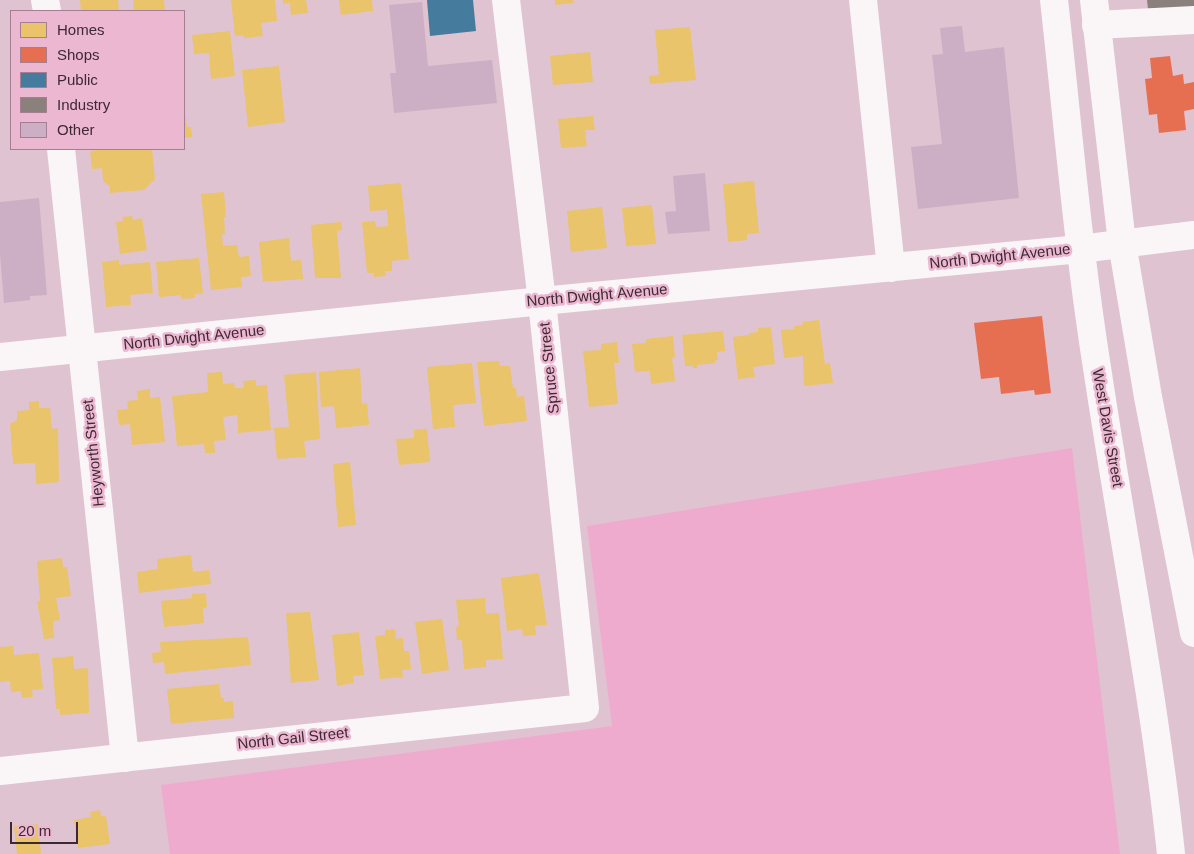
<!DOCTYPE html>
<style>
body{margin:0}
#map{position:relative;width:1194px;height:854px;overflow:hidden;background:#e0c3d1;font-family:Helvetica,sans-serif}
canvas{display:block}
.legend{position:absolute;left:10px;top:10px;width:175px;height:140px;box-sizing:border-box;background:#ecb7d1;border:1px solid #a67e92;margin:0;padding:6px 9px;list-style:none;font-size:15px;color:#3d2933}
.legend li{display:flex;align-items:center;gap:10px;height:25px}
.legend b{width:25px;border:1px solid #a67e92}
.scale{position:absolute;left:10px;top:822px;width:68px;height:22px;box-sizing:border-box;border:2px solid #3d2933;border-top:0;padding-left:6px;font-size:15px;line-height:18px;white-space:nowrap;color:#3d2933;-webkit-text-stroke:4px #ecb7d1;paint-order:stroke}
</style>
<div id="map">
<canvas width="1194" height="854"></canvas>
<ul class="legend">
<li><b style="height:14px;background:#e9c46a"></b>Homes</li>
<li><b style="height:14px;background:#e76f51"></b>Shops</li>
<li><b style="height:14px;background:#457b9d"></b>Public</li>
<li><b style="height:14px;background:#8a817c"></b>Industry</li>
<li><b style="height:14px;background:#ccafc5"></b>Other</li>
</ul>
<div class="scale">20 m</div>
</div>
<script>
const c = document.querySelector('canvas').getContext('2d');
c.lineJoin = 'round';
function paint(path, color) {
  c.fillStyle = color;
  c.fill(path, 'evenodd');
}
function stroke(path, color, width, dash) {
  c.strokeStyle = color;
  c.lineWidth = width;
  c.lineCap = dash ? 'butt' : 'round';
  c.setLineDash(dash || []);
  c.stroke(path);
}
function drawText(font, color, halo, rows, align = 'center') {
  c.font = font + ' Helvetica,sans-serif';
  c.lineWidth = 5;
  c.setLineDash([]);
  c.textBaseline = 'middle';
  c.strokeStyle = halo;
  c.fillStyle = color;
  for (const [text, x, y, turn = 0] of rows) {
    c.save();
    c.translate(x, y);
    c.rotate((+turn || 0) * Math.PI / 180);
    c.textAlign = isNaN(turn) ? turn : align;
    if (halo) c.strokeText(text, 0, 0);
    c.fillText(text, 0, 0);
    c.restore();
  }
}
paint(new Path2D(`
 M1072,448l48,406h-950l-9,-69 451,-59 -25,-200z`), '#efabce');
paint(new Path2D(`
 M80,0h38l1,11h-38z
 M133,0h31l1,11h-31z
 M231,0h44l2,21 -16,2 2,13 -19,2 -1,-3 -8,1z
 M283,0h23l2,13 -17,2 -1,-12 -7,1z
 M339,0h33l1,11 -32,4z
 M555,0h18l1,3 -19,2z
 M690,27l6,53 -46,4 -1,-8 10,-1 -4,-45z
 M230,31l5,45 -24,3 -2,-26 -15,1 -2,-19z
 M590,52l3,30 -40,3 -3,-29z
 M279,66l6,56 -37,5 -6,-57z
 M184,104l3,23h4l1,10 -8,1z
 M593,116l2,14h-10l2,16 -26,2 -3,-29z
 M106,149h46l3,30 -11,11 -34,3v-7l-7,-5 -1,-13 -10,1 -2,-18z
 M754,181l5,52 -12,1v6l-19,2 -5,-58z
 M401,183l8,76 -17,2v10h-7l1,5 -12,1v-4h-7l-5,-51 13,-1 1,6 12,-1 -1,-16 -17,1 -2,-25z
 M224,192l2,25h-2l1,17h-3l1,12 14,-1 2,12 10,-1 2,20 -10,1 1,10 -31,3 -10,-96z
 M652,205l4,39 -30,2 -4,-38z
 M602,207l5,41 -36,4 -4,-41z
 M132,216l1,4 9,-2 5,32 -27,4 -4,-32 7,-1 -1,-4z
 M341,222l1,8 -5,1 4,47h-26l-4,-53z
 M289,238l2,23 10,-1 2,19 -40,3 -4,-40z
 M199,258l4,35 -8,1v4l-14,1v-4l-22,2 -3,-35z
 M119,260v5l31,-3 3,31 -23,2 1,10 -25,2 -4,-45z
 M819,320l6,44 5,-1 3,20 -29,3 -1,-30 -19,2 -3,-28 13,-1v-3l9,-1 -1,-3z
 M771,327l4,37 -22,3 2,10 -17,2 -5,-42 16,-2v-2l9,-1v-4z
 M723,331l2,20 -8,1 1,8h-3v3l-18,2v3h-4v-2h-8l-3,-31z
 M673,336l2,21 -3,1 3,23 -24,3 -1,-13 -15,1 -3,-28 14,-1v-4z
 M617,342l2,21h-5l4,41 -29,3 -6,-56 18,-1v-6z
 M499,361l1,5h10l3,22h3l1,9 7,-1 3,25 -43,5 -7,-64z
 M472,363l4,40 -23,2 2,22 -22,2 -6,-62z
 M360,368l2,36 5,-1 2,22 -33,3 -2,-22 -13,1 -2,-35z
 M222,372l1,12 11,-1 1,5h9l-1,-7 13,-1v6l11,-1 4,45 -33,3 -1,-18 -14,2 3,23 -12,1 1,12h-10l-1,-9 -27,2 -5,-50 36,-4 -1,-19z
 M316,372l4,67 -16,2 2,16 -29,2 -3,-31 15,-1 -5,-52z
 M150,389v9l10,-1 5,45 -33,3 -2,-21 -11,1 -2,-15 11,-1 -1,-8 11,-1 -1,-9z
 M39,401v7h11l2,21 6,-1 1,54 -23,2 -1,-21 -22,1 -3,-40 7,-4v-9l12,-1v-8z
 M427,429l3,33 -31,3 -3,-26 18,-1v-8z
 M350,462l6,63 -18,2 -5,-63z
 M191,555l2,17 16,-2 2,14 -72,9 -2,-21 21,-3 -1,-10z
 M62,558l1,9h4l4,29 -15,2 4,22 -7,1 1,17 -10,1 -7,-38h3l-3,-40z
 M539,573l8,52 -12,1 1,9 -13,1 -1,-7 -15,2 -6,-53z
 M206,593l1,14 -4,1 1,15 -40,4 -3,-26 31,-3v-4z
 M485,598l1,16 13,-1 4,46 -17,1v7l-22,2 -2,-29h-5l-1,-13 3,-1 -3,-26z
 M310,612l9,68 -28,3 -5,-70z
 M442,619l7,51 -27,4 -7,-52z
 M395,629l1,10 7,-1 1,13h5l2,18 -9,1 1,7 -23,2 -5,-43 10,-1v-5z
 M359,632l5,43 -11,1 1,7 -17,3 -5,-51z
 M248,637l3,28 -86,9 -1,-12 -11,1 -1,-10 9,-1 -1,-10z
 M13,646l1,9 25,-2 4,36 -11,1 1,7 -11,1 -1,-7 -10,1 -1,-11 -10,1v-35z
 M73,656l1,13 14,-1 1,45 -29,2v-6h-4l-4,-51z
 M219,684l2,14h3v4l9,-1 1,17 -63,6 -4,-35z
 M100,810l1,6h5l4,28 -32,4 -4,-28 17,-3 -1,-5z
 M38,824l3,30h-24l-3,-28z`), '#e9c46a');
paint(new Path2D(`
 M1170,56l3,20 10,-2 1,10 10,-2v27l-10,2 2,19 -27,3 -2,-19 -8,1 -4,-36 7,-1 -2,-20z
 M1042,316l9,77 -16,2 -1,-5 -33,4 -2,-17 -18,2 -7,-56z`), '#e76f51');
paint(new Path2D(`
 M427,0h46l3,31 -46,5z`), '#457b9d');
paint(new Path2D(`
 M1147,0h47v14l-45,4z`), '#8a817c');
paint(new Path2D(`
 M422,2l6,64 64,-6 5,43 -103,10 -4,-40h6l-7,-68z
 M962,26l3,26 39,-5 15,151 -101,11 -7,-62 31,-3 -10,-89 11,-1 -3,-26z
 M705,173l5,58 -42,3 -3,-22 11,-1 -3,-35z
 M39,198l8,97 -17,1v4l-26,3 -4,-49v-52z`), '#ccafc5');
stroke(new Path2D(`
 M45,0l2,11
 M863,0l28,268
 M1096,25l98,-5
 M61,149l64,609
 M0,357l542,-56 538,-52 114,-14
 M0,771l585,-63 -43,-407 -36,-301`), '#faf6f8', 28);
stroke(new Path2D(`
 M1054,0c14,125 24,250 44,374 24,160 56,319 73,480
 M1094,0l28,243 26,154 46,236`), '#faf6f8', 28);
drawText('15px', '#3d2933', '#ecb7d1', [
 ["North Dwight Avenue",1000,257,-6],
 ["North Dwight Avenue",597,296,-5],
 ["North Dwight Avenue",194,338,-6],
 ["Spruce Street",550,368,-96],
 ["West Davis Street",1107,428,80],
 ["Heyworth Street",94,453,-96],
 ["North Gail Street",293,739,-6]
]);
</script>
